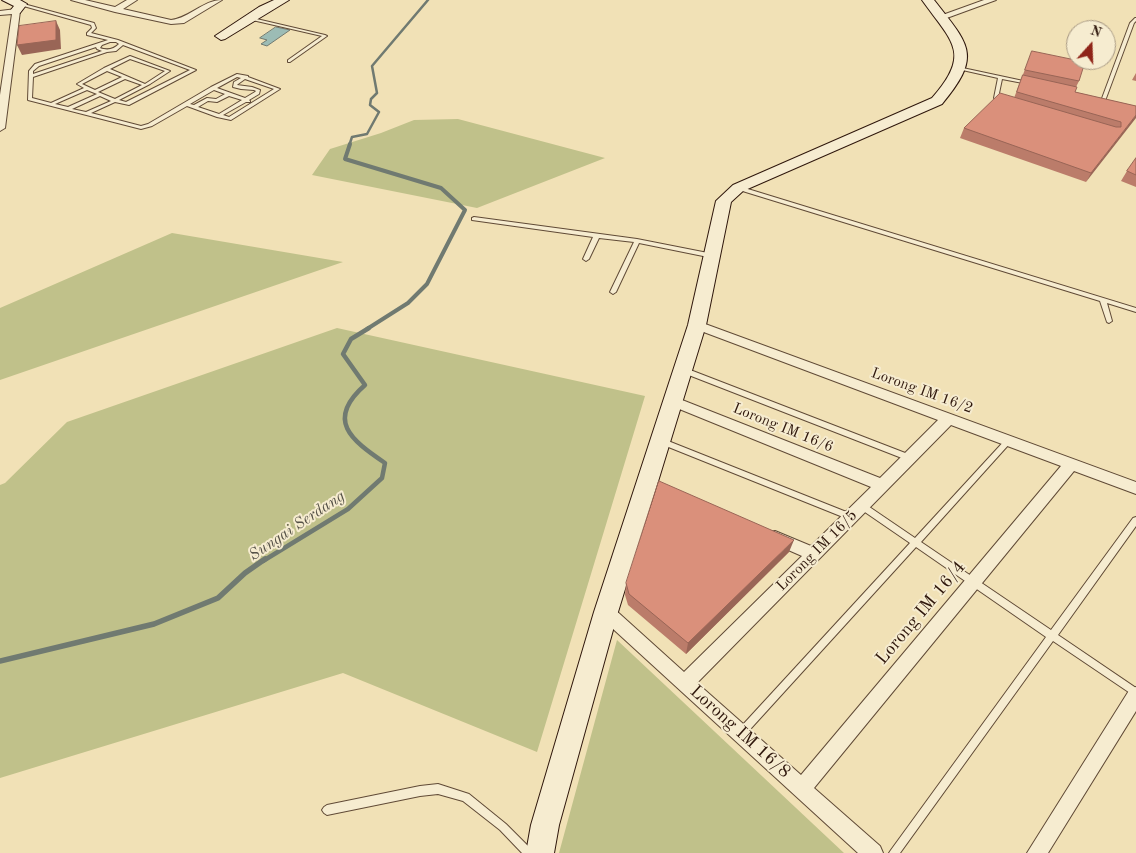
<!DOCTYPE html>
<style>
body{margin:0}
#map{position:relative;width:1136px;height:853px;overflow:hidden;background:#f1e1b6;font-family:"Old Standard TT",serif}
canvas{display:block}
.north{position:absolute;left:1066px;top:20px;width:50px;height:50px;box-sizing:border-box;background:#f6ecd0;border:1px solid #a69782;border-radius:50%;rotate:20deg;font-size:14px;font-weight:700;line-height:20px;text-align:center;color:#2f170c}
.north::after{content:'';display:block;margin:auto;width:18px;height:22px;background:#8f2418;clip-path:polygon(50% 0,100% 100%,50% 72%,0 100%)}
</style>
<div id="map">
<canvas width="1136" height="853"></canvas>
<div class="north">N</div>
</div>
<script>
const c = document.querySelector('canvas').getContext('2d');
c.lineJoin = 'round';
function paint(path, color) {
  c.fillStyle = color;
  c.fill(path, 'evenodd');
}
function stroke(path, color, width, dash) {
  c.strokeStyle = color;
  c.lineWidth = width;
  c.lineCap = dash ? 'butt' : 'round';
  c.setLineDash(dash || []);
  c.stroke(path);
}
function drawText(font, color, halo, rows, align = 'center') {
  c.font = font + ' "Old Standard TT",serif';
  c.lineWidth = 4;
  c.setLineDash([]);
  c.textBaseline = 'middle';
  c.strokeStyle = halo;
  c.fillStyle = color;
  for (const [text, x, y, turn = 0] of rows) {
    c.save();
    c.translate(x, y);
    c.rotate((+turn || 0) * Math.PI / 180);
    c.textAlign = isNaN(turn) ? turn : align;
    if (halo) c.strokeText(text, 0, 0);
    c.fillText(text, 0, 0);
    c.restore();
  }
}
paint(new Path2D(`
 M458,119l147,39 -128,50 -165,-33 18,-26 51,-16 33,-13z
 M172,233l171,29 -343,118v-72z
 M337,328l308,68 -108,356 -194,-79 -343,105v-293l5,-2 62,-61z
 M617,640l227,213h-285z`), '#c0c18a');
const water = new Path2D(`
 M276,27l14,3 -23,16 -6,-2 6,-4 -7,-2z`);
paint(water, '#9cbcb5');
stroke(water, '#707a71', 1);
stroke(new Path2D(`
 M349,146l3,-9 15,-3 12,-22 -9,-7 1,-6 6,-6 -5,-27 56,-66`), '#707a71', 2.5);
stroke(new Path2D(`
 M350,144l-5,15 96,29 24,22 -38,74 -19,19 -41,26`), '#707a71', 4);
stroke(new Path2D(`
 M263,561l85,-52 34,-31 3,-15c-34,-23 -60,-43 -20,-78l-22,-31 8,-15 18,-11`), '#707a71', 4.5);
stroke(new Path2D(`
 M0,661l154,-37 64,-26 27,-25 20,-14`), '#707a71', 5.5);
const lane = new Path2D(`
 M20,3l74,20 2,5 -5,5 27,7 78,30 -67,35 -14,-3 -24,11 50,13 7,-2 63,-37 26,-13 11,2v1l32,12 -49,31 -14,-3 -30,-11 -35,20 -11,3 -113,-29 1,-29 6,-7 73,-24 -21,-5v-2l5,-5 -1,-3 -71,-20zM110,42h6l3,2c-5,5 -11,7 -19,4l2,-3zM123,45l67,25 -64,32 -7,-2 31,-16 20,-13 -40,-15 -26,12 -27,16 7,4 -33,15 -19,-5 1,-21 74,-25 9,-1zM96,47l1,2 5,2 -69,23v-3l6,-5zM130,59l35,12 -20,13 -35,-15zM107,71l15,6 -27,13 -13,-6zM237,77l4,1 -7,4 -1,5 8,2 13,1 2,1 -1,1 -10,6 -28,-10zM125,79l17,6 -27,14 -17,-7zM245,79l29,10 -45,28 -6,-2 23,-13h4v-1l-1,-1 10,-6 1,-4 -8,-3 -15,-2 1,-1zM87,90l10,4 -29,13 -13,-3zM214,90l11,4 -9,5 -9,-1 -13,7 -4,-1zM100,96l11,5 -25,11 -14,-3zM229,96l13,4 -23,14 -21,-7 10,-6 9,1z
 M248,17l77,18 2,1 -37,26h-2v-2l34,-24 -74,-17z
 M1135,18h1v3l-2,2 -29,78 -4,1v-1l29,-78z
 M958,67l70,15 2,1 -2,1 -26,-5 -4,19 5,4 -2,1 -7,-5 4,-20 -40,-9z
 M738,186l398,122v4l-29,-9 5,18 -3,2 -2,-1 -7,-21 -364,-112v-2z
 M474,217l163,22 76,15 3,2 -3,2 -74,-15 -23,49 -3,2 -3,-2 24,-50 -35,-4 -10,21 -3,2 -3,-2 10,-22 -121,-17v-2z
 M681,368h4l228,88 1,2 -1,2h-6l-226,-88 -1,-2z
 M1009,437l2,1 1,2 -1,2 -90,100 130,88 82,-112 3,-1v9l-78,109 78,53v9l-83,-56 -153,212h-11l2,-3 155,-213 -130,-90 -172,189 -3,1 -3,-1 -2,-3 2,-3 172,-187 -51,-35 -1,-2 1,-2 3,-1 3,1 50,34 92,-100z
 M663,439l191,76 1,2 -1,2 -3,1 -3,-1 -187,-75 -1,-2 1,-2z
 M438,784l31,10 37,30 26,26 2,3h-12l-22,-23 -37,-29 -25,-7 -18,2 -93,19 -3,-2 -2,-3 2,-3 3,-2 93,-19z`);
const street = new Path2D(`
 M71,0h14l30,7 12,-7h10l-14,9 48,11c19,-2 32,-20 51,-20l-38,23 -13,1 -56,-12z
 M984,0h12l-52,19 -7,-2z
 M16,9l4,2 -15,117 -5,3v-36l12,-81 -12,1v-4z
 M697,321l439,161v12l-62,-23 -260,317 66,58 3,7h-25l-258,-236 -2,-5 2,-5 6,-2 6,2 72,65 118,-116 -32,-14 -3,-5 3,-5 5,-1 36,15 60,-59 -204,-83 -2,-3 2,-3h10l203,80 58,-58 -245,-92 -2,-3zM951,425l110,41 -260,309 -104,-92z
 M1136,687v24l-88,142h-21l103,-164z`);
const secondary = new Path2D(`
 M2,0h18l7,4 -7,9 -4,1 -6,-3 4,-5z
 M274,0h15l-64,39 -4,1 -6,-4 44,-29z
 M922,0h12c35,45 49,55 8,104l-199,87 -12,11 -25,123 -88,287 -59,213 -5,28h-28l5,-28 63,-213 94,-287 28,-124 17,-16 199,-87c40,-45 20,-56 -10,-98z`);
stroke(lane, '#604a36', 2);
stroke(street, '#604a36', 2);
stroke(secondary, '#2f170c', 2);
paint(lane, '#f6ecd0');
paint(street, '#f6ecd0');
paint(secondary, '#f6ecd0');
paint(new Path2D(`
 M1032,51l47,30 -3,6 -1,5 61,14 -50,76 -126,-44 4,-10 50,-30z
 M1136,73v8l-4,-1z
 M1136,158v29l-15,-6 6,-10z
 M789,552l-103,102 -58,-49 -3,-10 1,-12z`), '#bb7c6a');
paint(new Path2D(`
 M56,21l4,9 1,19 -39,6 -5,-10z
 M1136,115v3l-50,64 5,-9z
 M794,540l-5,12 -103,102 2,-11z`), '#996556');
const building = new Path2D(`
 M56,21v19l-39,5 2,-19z
 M1032,51l53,11 -6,19 -54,-11z
 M1023,75l54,12 -2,5 61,14v9l-45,58 -127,-45 36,-35 116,34h5v-5l-104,-30z
 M1136,158v17l-9,-4z
 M659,481l135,59 -106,103 -59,-49 -3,-11z`);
paint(building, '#da907b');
stroke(building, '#996556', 1);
drawText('15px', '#2f170c', '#f6ecd0', [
 ["Lorong IM 16/2",922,391,20],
 ["Lorong IM 16/6",783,428,22],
 ["Lorong IM 16/5",817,551,-45]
]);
drawText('italic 16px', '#555147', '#f6ecd0', [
 ["Sungai Serdang",297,526,-34]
]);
drawText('18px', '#2f170c', '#f6ecd0', [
 ["Lorong IM 16/4",921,613,-50],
 ["Lorong IM 16/8",740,732,42]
]);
</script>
